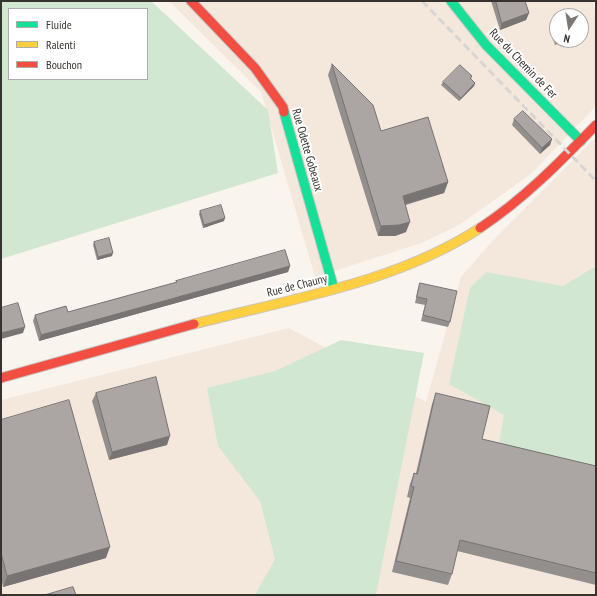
<!DOCTYPE html>
<style>
body{margin:0}
#map{position:relative;width:597px;height:596px;overflow:hidden;background:#faf4ee;font-family:"PT Sans Narrow",sans-serif}
canvas{display:block}
.frame{position:absolute;inset:0;border:2px solid #373330;pointer-events:none}
.legend{position:absolute;left:8px;top:8px;width:140px;height:72px;box-sizing:border-box;background:#fff;border:1px solid #afadac;margin:0;padding:5px 7px;list-style:none;font-size:12px;color:#373330}
.legend li{display:flex;align-items:center;gap:8px;height:20px}
.legend b{width:20px;border:1px solid #afadac}
.north{position:absolute;left:549px;top:8px;width:40px;height:40px;box-sizing:border-box;background:#fff;border:1px solid #afadac;border-radius:50%;rotate:192deg;font-size:11px;font-weight:700;line-height:16px;text-align:center;color:#373330}
.north::after{content:'';display:block;margin:auto;width:14px;height:18px;background:#7b7772;clip-path:polygon(50% 0,100% 100%,50% 72%,0 100%)}
</style>
<div id="map">
<canvas width="597" height="596"></canvas>
<div class="frame"></div>
<ul class="legend">
<li><b style="height:5px;background:#16e098"></b>Fluide</li>
<li><b style="height:5px;background:#ffcf43"></b>Ralenti</li>
<li><b style="height:5px;background:#f24e42"></b>Bouchon</li>
</ul>
<div class="north">N</div>
</div>
<script>
const c = document.querySelector('canvas').getContext('2d');
c.lineJoin = 'round';
function paint(path, color) {
  c.fillStyle = color;
  c.fill(path, 'evenodd');
}
function stroke(path, color, width, dash) {
  c.strokeStyle = color;
  c.lineWidth = width;
  c.lineCap = dash ? 'butt' : 'round';
  c.setLineDash(dash || []);
  c.stroke(path);
}
function drawText(font, color, halo, rows, align = 'center') {
  c.font = font + ' "PT Sans Narrow",sans-serif';
  c.lineWidth = 4;
  c.setLineDash([]);
  c.textBaseline = 'middle';
  c.strokeStyle = halo;
  c.fillStyle = color;
  for (const [text, x, y, turn = 0] of rows) {
    c.save();
    c.translate(x, y);
    c.rotate((+turn || 0) * Math.PI / 180);
    c.textAlign = isNaN(turn) ? turn : align;
    if (halo) c.strokeText(text, 0, 0);
    c.fillText(text, 0, 0);
    c.restore();
  }
}
paint(new Path2D(`
 M169,1h424l3,14v91l-65,68 -72,51 -37,18 -107,34 -54,-185zM557,16h24v24h-24z
 M596,137v458h-595v-195l288,-72 137,74 35,-125 35,-40z`), '#f4e8dd');
paint(new Path2D(`
 M1,1h150l117,109 10,63 -277,86zM9,9h138v70h-138z
 M596,266v202l-97,-24 5,-29 -55,-31 21,-96 16,-16 77,14z
 M341,340l83,13 -48,242h-121l20,-36 -15,-58 -42,-55 -11,-58 68,-17z`), '#d1e7d1');
const fast = new Path2D(`
 M451,1l35,44 95,96
 M284,112l50,177`);
const slow = new Path2D(`
 M194,324c96,-25 202,-41 286,-96`);
const jam = new Path2D(`
 M191,1l64,67 28,39 1,5
 M480,228c44,-29 80,-66 116,-103
 M1,378l193,-54`);
stroke(fast, '#c8c4bf', 11);
stroke(slow, '#c8c4bf', 11);
stroke(jam, '#c8c4bf', 11);
stroke(fast, '#16e098', 9);
stroke(slow, '#ffcf43', 9);
stroke(jam, '#f24e42', 9);
stroke(new Path2D(`
 M422,1l174,180`), '#d8d6d5', 3, [8, 4]);
paint(new Path2D(`
 M491,1h34l4,12 -3,7 -26,10z
 M552,22l5,18 -2,5 -6,-17z
 M332,64l49,67 67,51 -4,11 -38,12v27l-11,4h-17l-50,-161z
 M472,76l-1,3 4,4 -1,3 -15,15 -18,-16 2,-3z
 M514,119l38,20 -2,6 -10,9 -28,-29z
 M200,211l24,10 -21,7 -4,-14z
 M94,242l18,14 -15,4 -4,-15z
 M290,266l-2,6 -249,69 -6,-20 2,-6 33,-3 108,-29v-2z
 M420,283l30,39 -2,5 -27,-6 4,-16 -10,-2 3,-14z
 M96,393l71,52 -58,15 -17,-59z
 M436,393l46,46 114,27v119l-139,-34 -5,23 -4,11 -56,-13 18,-74 -3,-1 3,-13 4,-11h2l16,-69z
 M1,420l105,138 -103,29 -2,-9z`), '#938f8d');
paint(new Path2D(`
 M529,13l-3,7 -26,10 2,-7z
 M557,39v1h13l-15,5z
 M475,83l-1,3 -15,15 2,-3z
 M552,139l-2,6 -10,9 2,-6z
 M448,182l-4,11 -45,13 4,-10z
 M225,218l-1,3 -21,7 1,-3z
 M410,222l-4,10 -11,4h-17l3,-10z
 M113,253l-1,3 -15,4 1,-3z
 M290,266l-2,6 -249,69 2,-6z
 M25,327l-2,6 -22,6v-6z
 M170,436l-3,9 -58,15 3,-8z
 M110,547l-4,11 -103,29 4,-11z`), '#787473');
const building = new Path2D(`
 M496,1h29l4,12 -27,10z
 M557,21v18l-5,-17z
 M332,64l41,41 8,26 47,-14 20,65 -45,14 7,26 -11,3 -18,1z
 M460,65l12,11 -2,2 5,5 -14,15 -18,-16z
 M523,111l29,28 -10,9 -28,-29z
 M221,205l4,13 -21,7 -4,-14z
 M109,238l4,15 -15,4 -4,-15z
 M285,250l5,16 -249,69 -6,-20 31,-9 2,6 109,-30 -1,-1z
 M420,283l37,8 -7,31 -27,-7 4,-16 -10,-2z
 M18,303l7,24 -24,6v-25z
 M156,377l14,59 -58,16 -16,-59z
 M436,393l54,13 -8,33 114,27v107l-136,-33 -8,34 -56,-13 18,-74 -3,-1 3,-13 3,1z
 M69,400l41,147 -103,29 -6,-23v-133z
 M73,587l3,8h-31z`);
paint(building, '#aba6a4');
stroke(building, '#787473', 1);
drawText('12px', '#373330', '#fff', [
 ["Rue du Chemin de Fer",523,64,46],
 ["Rue Odette Gobeaux",307,150,74],
 ["Rue de Chauny",297,286,-14]
]);
</script>
